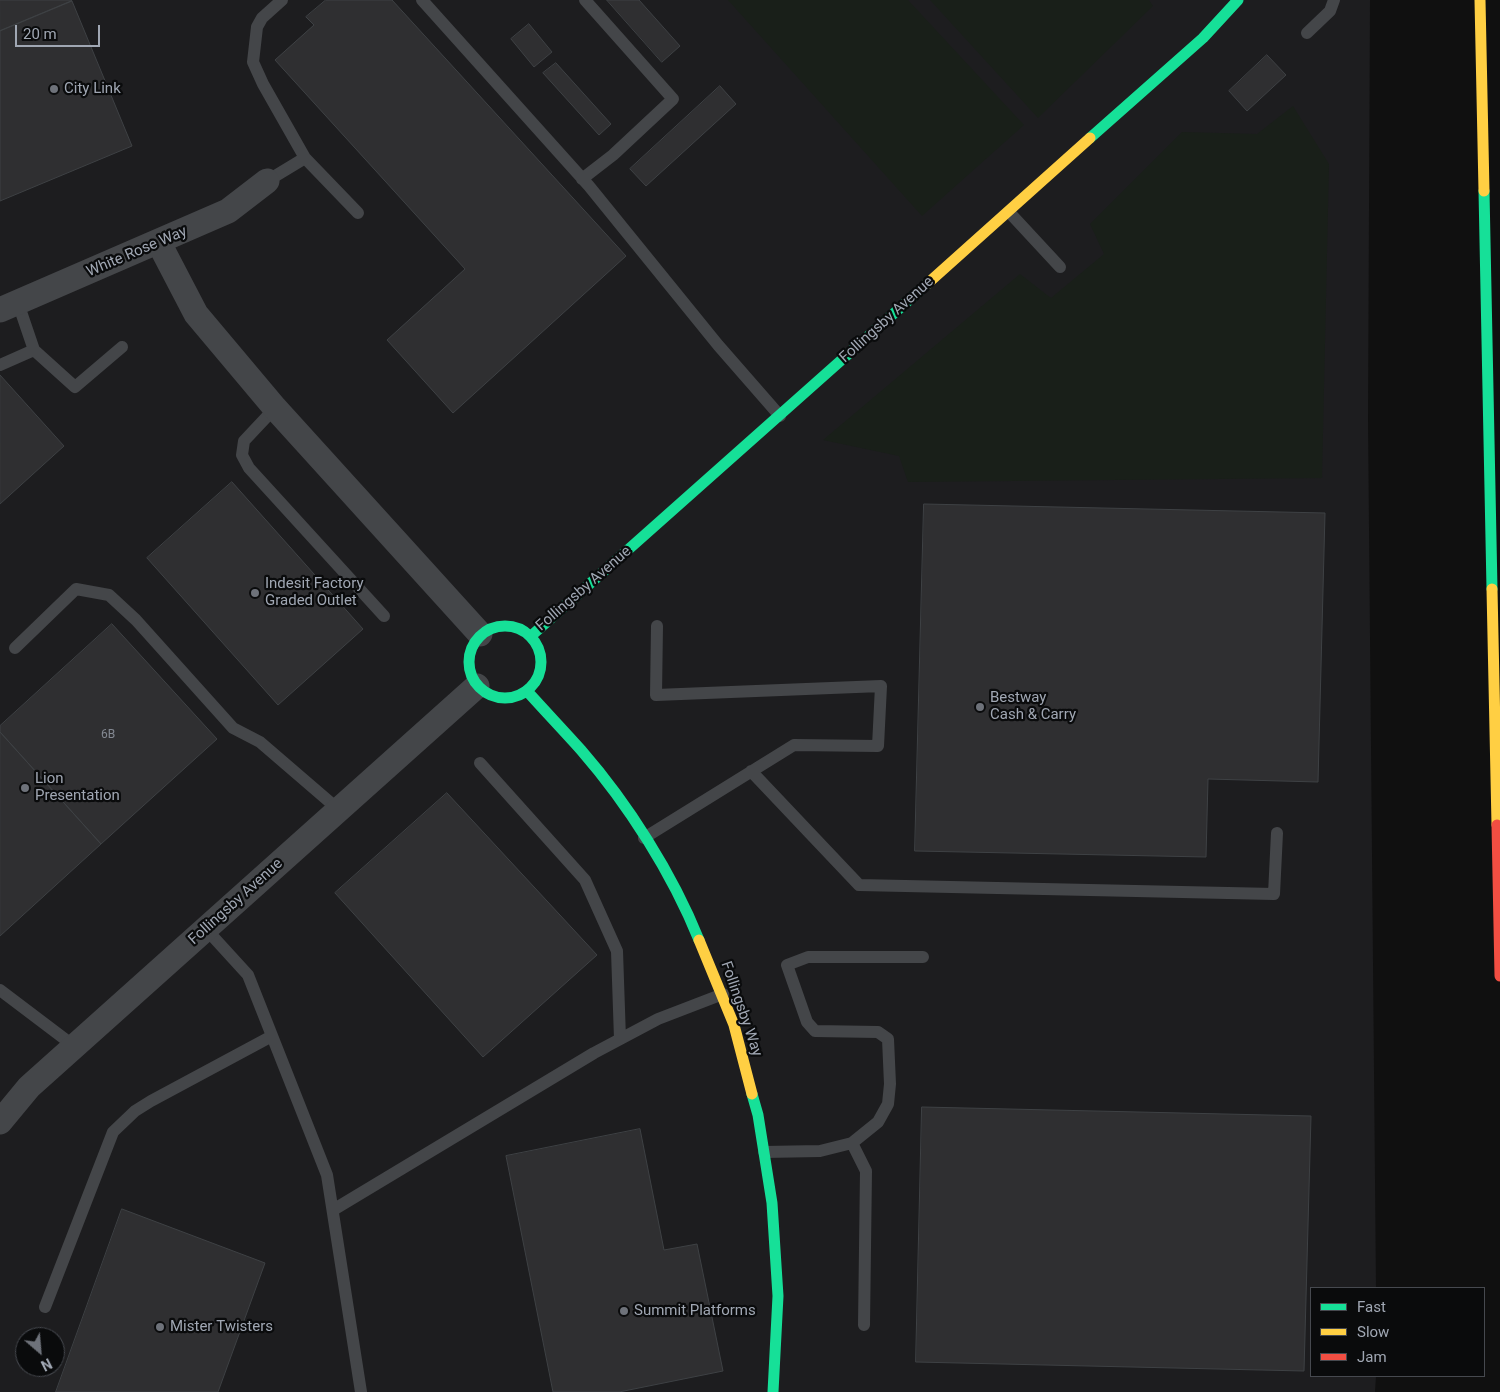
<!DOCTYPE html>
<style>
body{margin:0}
#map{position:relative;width:1500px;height:1392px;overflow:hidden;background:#101010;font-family:Roboto,sans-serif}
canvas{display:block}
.legend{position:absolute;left:1310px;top:1287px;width:175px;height:90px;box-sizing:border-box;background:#0a0b0c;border:1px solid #46494f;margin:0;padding:6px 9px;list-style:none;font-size:15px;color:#a0a7b3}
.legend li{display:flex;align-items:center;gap:10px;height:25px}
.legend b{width:25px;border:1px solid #46494f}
.north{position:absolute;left:15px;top:1327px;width:50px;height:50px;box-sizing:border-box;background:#0a0b0c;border:1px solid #46494f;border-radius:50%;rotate:153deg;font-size:14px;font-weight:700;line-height:20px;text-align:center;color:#a0a7b3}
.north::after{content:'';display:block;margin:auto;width:18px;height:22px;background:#6e727a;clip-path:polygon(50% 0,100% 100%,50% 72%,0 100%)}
.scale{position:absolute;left:15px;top:25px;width:85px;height:22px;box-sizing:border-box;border:2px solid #a0a7b3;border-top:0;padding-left:6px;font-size:15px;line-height:18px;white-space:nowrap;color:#a0a7b3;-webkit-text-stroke:4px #0a0b0c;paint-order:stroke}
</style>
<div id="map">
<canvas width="1500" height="1392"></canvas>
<ul class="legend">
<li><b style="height:6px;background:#16e098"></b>Fast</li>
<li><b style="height:6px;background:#ffcf43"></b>Slow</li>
<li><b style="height:6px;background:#f24e42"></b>Jam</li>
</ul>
<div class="north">N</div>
<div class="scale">20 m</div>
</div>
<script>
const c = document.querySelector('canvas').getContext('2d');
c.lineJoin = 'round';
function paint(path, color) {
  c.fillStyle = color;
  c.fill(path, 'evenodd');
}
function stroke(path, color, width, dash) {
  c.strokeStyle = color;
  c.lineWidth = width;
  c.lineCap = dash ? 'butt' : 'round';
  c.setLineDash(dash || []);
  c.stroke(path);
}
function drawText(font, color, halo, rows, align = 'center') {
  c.font = font + ' Roboto,sans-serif';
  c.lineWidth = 4.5;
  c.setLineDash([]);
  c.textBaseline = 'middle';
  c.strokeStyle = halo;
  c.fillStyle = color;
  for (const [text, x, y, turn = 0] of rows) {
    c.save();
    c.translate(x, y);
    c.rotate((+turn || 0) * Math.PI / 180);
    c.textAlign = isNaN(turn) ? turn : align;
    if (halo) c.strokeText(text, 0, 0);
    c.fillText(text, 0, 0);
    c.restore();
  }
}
paint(new Path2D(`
 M0,0h1370l-2,419 8,869h-65v88h65l-1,16h-1375zM25,1337h30v30h-30z`), '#1d1d1f');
paint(new Path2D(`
 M728,0h180l116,125 -102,91z
 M930,0h219l4,6 -115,112z
 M1293,106l36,58 -7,314 -414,4 -9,-26 -76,-16 197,-166 31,24 53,-44 -14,-30 92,-92 75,2z`), '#191f19');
const building = new Path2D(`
 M0,0h71l1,1 -72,30z
 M326,0h66l234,256 -173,157 -66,-73 78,-71 -190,-209 39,-35 -8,-8z
 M607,0h32l41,46 -18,16z
 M72,1l60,145 -132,55v-170z
 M529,24l23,28 -18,15 -23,-28z
 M1267,55l19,20 -39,36 -18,-20z
 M556,63l55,61 -12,11 -56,-62z
 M720,86l16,18 -90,82 -16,-17z
 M0,375l64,71 -64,58z
 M232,482l131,147 -85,76 -131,-147z
 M924,504l401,9 -7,269 -110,-3 -2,78 -291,-6z
 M112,624l105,115 -116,105 -101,-112v-6z
 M0,732l101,112 -101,92z
 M447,793l150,162 -114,102 -148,-164z
 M922,1107l389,9 -7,255 -388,-9z
 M640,1129l24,121 33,-6 26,127 -104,21h-66l-47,-236z
 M122,1209l143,54 -47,129h-162z`);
paint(building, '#2f2f31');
stroke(building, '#3e4144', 1);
stroke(new Path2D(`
 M282,0l-20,18 -5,9 -4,35 10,22 42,74 53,55
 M422,0l167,186 129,159 62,71
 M1307,33l23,-22 4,-11
 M582,179l31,-24 60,-56 -88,-99
 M267,181l38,-23
 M1009,212l51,55
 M18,303l16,47
 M0,365l34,-15 41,37 47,-40
 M275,408l-31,33 -2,14 7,13 135,148
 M15,648l61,-59 33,6 27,25 97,108 27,14 79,68
 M480,763l105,117 32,71 3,88
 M751,771l108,114 415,9 3,-61
 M644,838l150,-93 84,1 3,-60 -225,9 1,-69
 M206,929l42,46 79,200 34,217
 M0,990l74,56
 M852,1143l14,28 -2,154
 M764,1152l56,-1 32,-8 26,-21 10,-18 2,-20 -2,-45 -10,-7 -63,-1 -8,-9 -20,-57 21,-8h115
 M333,1210l261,-157 64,-34 65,-25
 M45,1307l68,-175 22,-21 16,-10 121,-65`), '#444649', 12);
stroke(new Path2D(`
 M159,243l37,71 79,94 205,226
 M0,310l228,-99 39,-30
 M0,1122l29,-35 448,-401`), '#444649', 25);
stroke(new Path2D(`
 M1090,138l113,-100 35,-38
 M1484,191l8,398
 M469 662a36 36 0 1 1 72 0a36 36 0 1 1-72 0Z
 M531,636l396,-352
 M527,691c18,20 36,39 54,59 47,54 91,123 118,190
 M752,1094l6,21 14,88 6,93 -5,96`), '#16e098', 11);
stroke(new Path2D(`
 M1480,0l4,191
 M927,284l163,-146
 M1492,589l5,236
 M699,940l35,85 18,69`), '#ffcf43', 11);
stroke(new Path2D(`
 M1497,825l3,151`), '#f24e42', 11);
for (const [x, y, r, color] of [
 [54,89,5,"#6e727a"],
 [255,593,5,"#6e727a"],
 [980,707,5,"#6e727a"],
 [25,788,5,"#6e727a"],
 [624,1311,5,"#6e727a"],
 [160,1327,5,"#6e727a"]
]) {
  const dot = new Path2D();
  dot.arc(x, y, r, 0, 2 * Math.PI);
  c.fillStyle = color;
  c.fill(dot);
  stroke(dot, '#0a0b0c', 2);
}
drawText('12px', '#848992', null, [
 ["6B",108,735]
]);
drawText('15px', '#a0a7b3', '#0a0b0c', [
 ["City Link",64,89],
 ["Indesit Factory",265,584],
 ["Graded Outlet",265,601],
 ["Bestway",990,698],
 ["Cash & Carry",990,715],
 ["Lion",35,779],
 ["Presentation",35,796],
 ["Summit Platforms",634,1311],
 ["Mister Twisters",170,1327]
], 'left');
drawText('15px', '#a0a7b3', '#0a0b0c', [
 ["White Rose Way",137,252,-23],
 ["Follingsby Avenue",887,320,-42],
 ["Follingsby Avenue",584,589,-41],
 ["Follingsby Avenue",236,902,-42],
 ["Follingsby Way",741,1009,71]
]);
</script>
